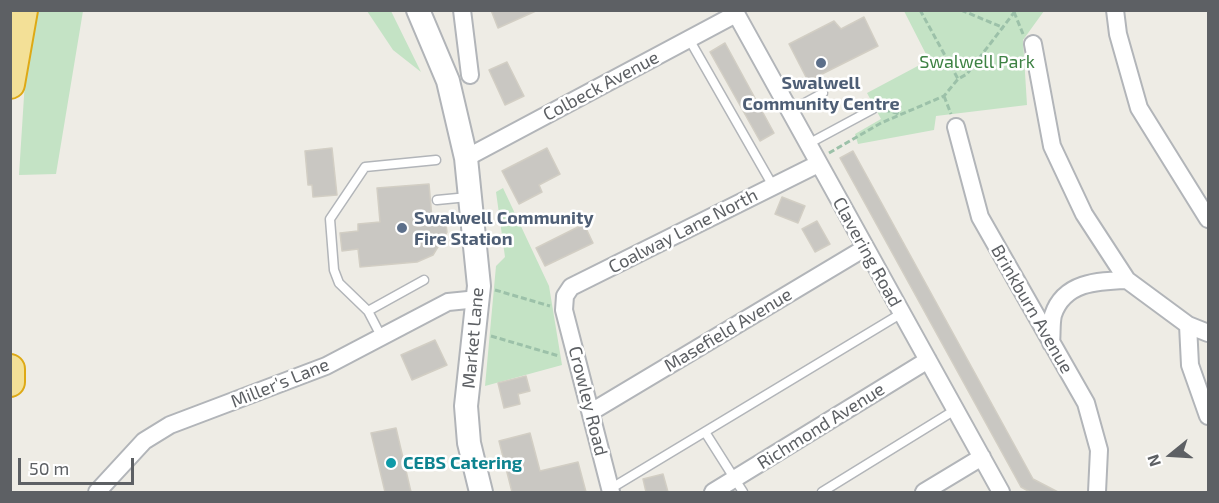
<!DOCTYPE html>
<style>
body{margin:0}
#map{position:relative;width:1219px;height:503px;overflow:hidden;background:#eeece5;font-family:"Exo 2",sans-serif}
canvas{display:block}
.frame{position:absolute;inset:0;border:12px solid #5d6064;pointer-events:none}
.north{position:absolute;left:1141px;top:425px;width:60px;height:60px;-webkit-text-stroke:4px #fff;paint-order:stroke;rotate:252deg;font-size:16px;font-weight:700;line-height:24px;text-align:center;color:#5d6064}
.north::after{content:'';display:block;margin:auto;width:21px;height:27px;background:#5d6064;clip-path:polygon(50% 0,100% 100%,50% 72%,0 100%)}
.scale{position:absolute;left:18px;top:458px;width:116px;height:27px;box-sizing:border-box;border:3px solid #5d6064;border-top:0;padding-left:8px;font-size:18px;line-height:21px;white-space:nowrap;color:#5d6064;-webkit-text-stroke:4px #fff;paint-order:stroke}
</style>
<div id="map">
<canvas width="1219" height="503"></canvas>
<div class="frame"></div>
<div class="north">N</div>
<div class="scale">50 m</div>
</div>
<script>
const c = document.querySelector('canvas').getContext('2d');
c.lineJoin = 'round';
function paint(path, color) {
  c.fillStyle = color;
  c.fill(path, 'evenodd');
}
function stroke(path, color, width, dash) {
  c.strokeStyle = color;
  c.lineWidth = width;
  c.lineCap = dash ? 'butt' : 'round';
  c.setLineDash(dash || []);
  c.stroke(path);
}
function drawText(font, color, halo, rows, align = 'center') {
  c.font = font + ' "Exo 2",sans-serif';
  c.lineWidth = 5;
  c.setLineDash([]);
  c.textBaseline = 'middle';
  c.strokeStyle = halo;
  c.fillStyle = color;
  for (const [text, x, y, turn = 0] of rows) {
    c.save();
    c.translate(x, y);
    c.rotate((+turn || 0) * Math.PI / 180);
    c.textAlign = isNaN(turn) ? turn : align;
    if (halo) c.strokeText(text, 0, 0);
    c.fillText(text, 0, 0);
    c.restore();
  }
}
paint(new Path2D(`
 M35,11h48l-27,163 -37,1 8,-126z
 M367,11h24l30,61 -28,-22z
 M904,11h140l-21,29 4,65 -91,11 -2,14 -76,14 -3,-10 26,-15 -14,-26 62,-33z
 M503,188l46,98 13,79 -77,21 11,-120 9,-9 -9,-65z`), '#c4e3c5');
const building = new Path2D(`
 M491,10h47l-40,18z
 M864,17l14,29 -70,35 -19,-37 45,-23 7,8z
 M725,43l49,90 -14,8 -50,-89z
 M507,62l17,34 -19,9 -16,-35z
 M332,148l5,47 -24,2 -1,-12h-4l-3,-34z
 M547,148l13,26 -21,11 3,7 -23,12 -17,-33z
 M853,151l180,328 25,13h-28l-9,-5 -181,-329z
 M429,184l3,34 13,-1 2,15 -14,23 -16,7 -57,5 -2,-18 -16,2 -2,-18 18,-2v-7l22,-2 -3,-34z
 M782,197l23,9 -7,17 -23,-9z
 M817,221l13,23 -15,8 -13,-23z
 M584,224l9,19 -48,23 -9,-18z
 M435,340l12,25 -35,15 -11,-25z
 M526,376l4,15 -12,3 2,10 -16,4 -6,-25z
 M396,428l15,64h-26l-14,-59z
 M530,433l10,38 38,-9 8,30h-74l-13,-51z
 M663,474l5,18h-22l-3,-13z`);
paint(building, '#c9c7c2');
stroke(building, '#d2cec4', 1.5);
const lane = new Path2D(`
 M689,39l84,147
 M790,111l33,-18
 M808,144l65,-35
 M437,200l31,-3
 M368,311l56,-31
 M381,336l-13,-25 -29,-28 -5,-13 -4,-51 35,-52 71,-7
 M705,432l38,60
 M610,489l292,-176
 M822,492l133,-82`);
const street = new Path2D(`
 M462,10l8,65
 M734,10l267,482
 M1115,10l3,24 21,74 69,111
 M1033,44l19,102 32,68 43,66 61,45 20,8
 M956,127l24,90 106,186 13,47 -2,42
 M466,158l270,-144
 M1188,325l2,40 18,51
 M1051,343c1,-8 0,-20 2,-28 11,-33 44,-34 74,-35
 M591,412l274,-164
 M97,492l47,-51 26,-16 156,-59 122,-64 30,-3
 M611,492l-47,-182 1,-14 6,-9 247,-123
 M713,492l215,-132
 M924,492l58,-35`);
const secondary = new Path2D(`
 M418,10l30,71 18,77 13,128 -13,120 3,37 12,49`);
const highway = new Path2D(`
 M10,84l13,-74
 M10,369v13`);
stroke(lane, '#b2b5b9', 11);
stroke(street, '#b2b5b9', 20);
stroke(secondary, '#b1b4b8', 26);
stroke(highway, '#dea915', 32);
stroke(new Path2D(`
 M920,10l38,69
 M961,10l43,18
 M1014,12l9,22
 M944,96l7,18
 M884,110l17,4
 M829,153l52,-30 63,-27 14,-17 9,-5 49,-64
 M495,290l55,16
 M491,336l68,20`), '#9cc1a9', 3, [6, 3]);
stroke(lane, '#fff', 8);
stroke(street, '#fff', 16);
stroke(secondary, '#fff', 22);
stroke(highway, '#f3e097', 28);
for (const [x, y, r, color] of [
 [821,63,6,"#5c6f8a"],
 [402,228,6,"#5c6f8a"],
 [391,463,6,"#0f9aa8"]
]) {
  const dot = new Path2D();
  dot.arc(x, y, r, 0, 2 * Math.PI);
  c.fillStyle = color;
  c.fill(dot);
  stroke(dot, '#fff', 2);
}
drawText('18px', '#3e8244', '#fff', [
 ["Swalwell Park",977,62]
]);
drawText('bold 18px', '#4e5e75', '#fff', [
 ["Swalwell",821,83],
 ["Community Centre",821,104],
 ["Swalwell Community",414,218,"left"],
 ["Fire Station",414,239,"left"]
]);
drawText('18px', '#5d6064', '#fff', [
 ["Colbeck Avenue",601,86,-28],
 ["Coalway Lane North",683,231,-27],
 ["Clavering Road",867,252,61],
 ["Brinkburn Avenue",1032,309,60],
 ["Masefield Avenue",728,330,-31],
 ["Market Lane",473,338,-85],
 ["Miller's Lane",280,383,-22],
 ["Crowley Road",588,401,76],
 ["Richmond Avenue",821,426,-32]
]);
drawText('bold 18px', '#0d838f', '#fff', [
 ["CEBS Catering",403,463]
], 'left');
</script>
